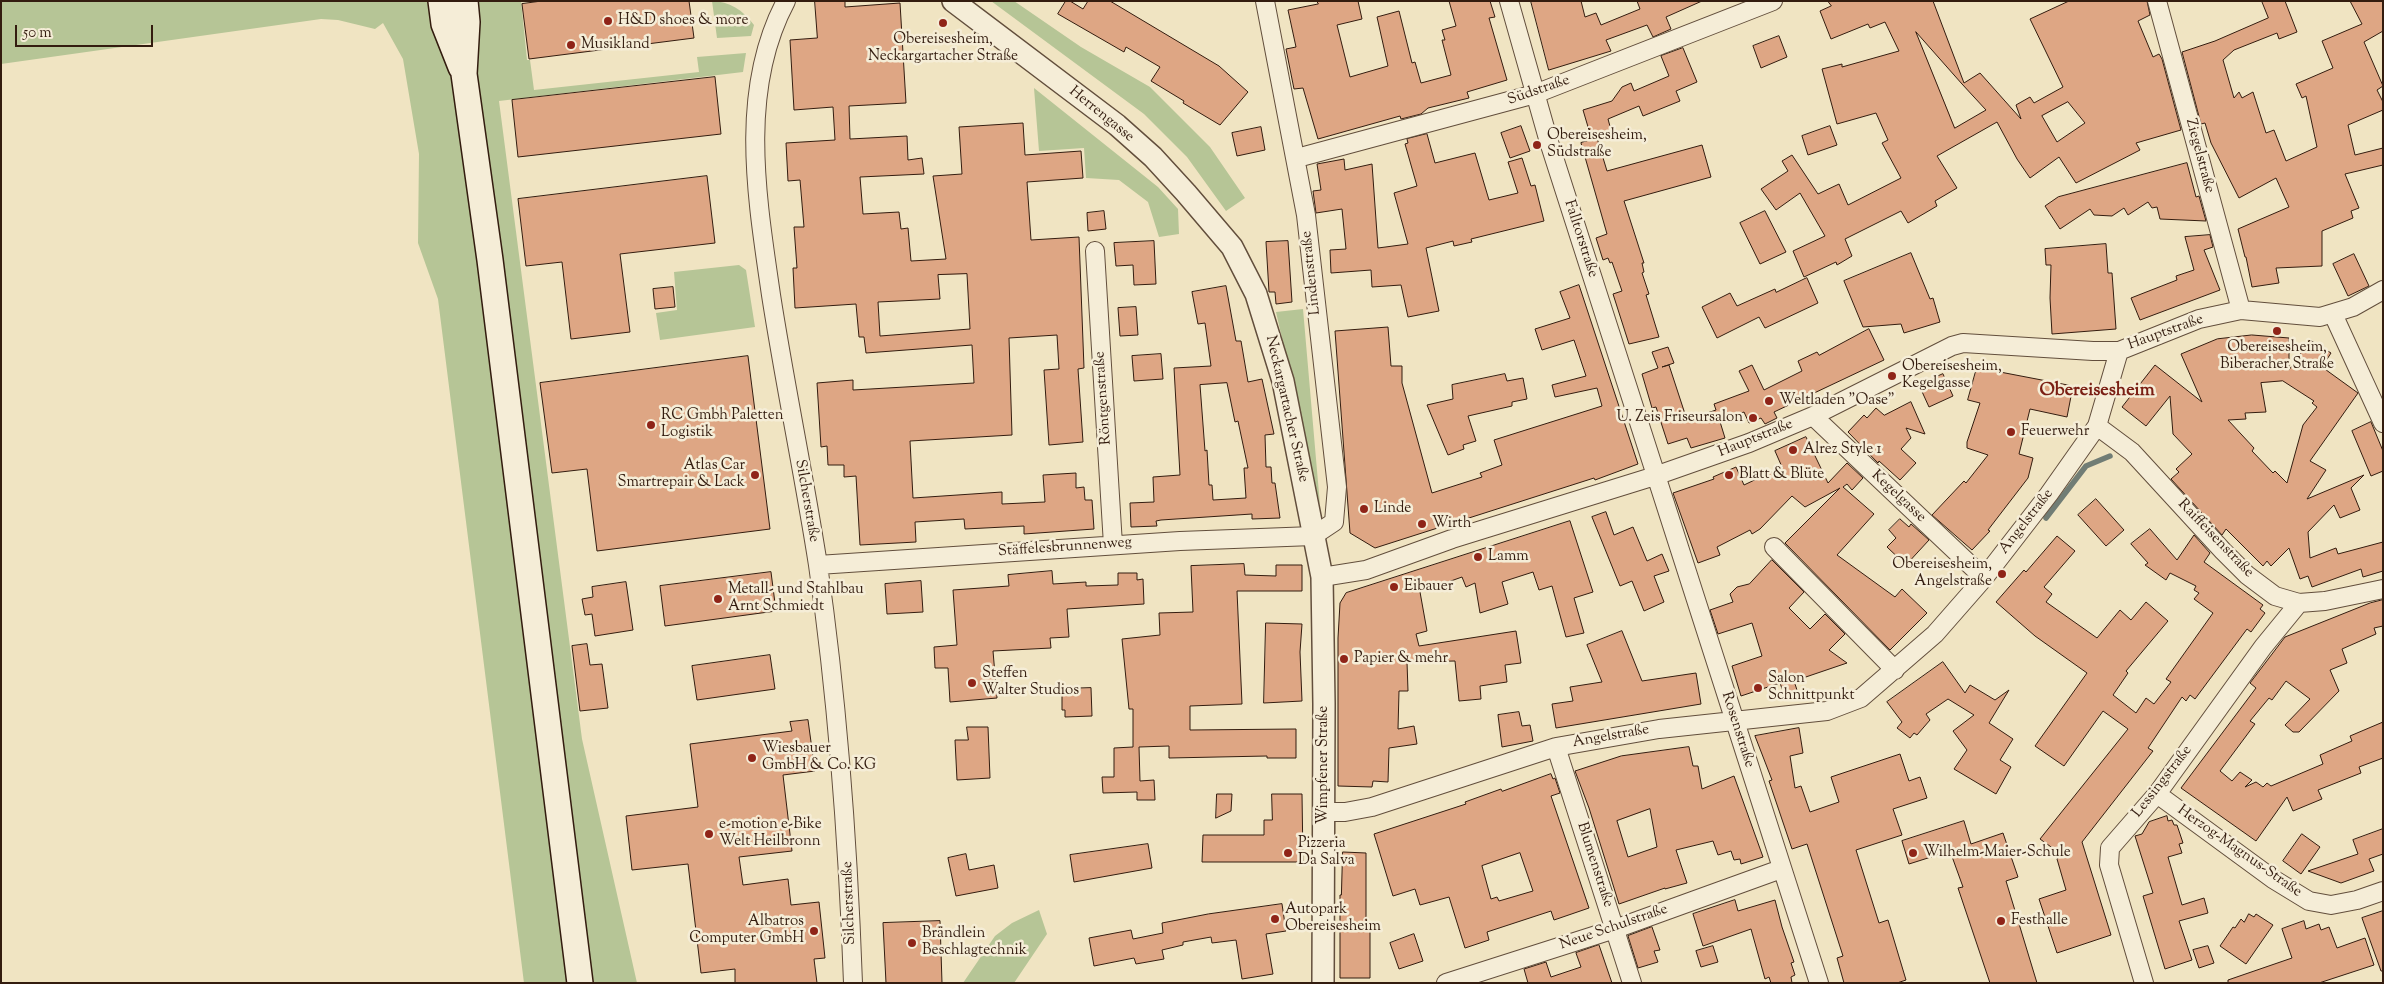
<!DOCTYPE html>
<meta charset="utf-8">
<style>
body{margin:0}
#map{position:relative;width:2384px;height:984px;overflow:hidden;background:#f0e4c2;font-family:"Sorts Mill Goudy",serif}
canvas{display:block}
.frame{position:absolute;inset:0;border:2px solid #331c0f;pointer-events:none}
.scale{position:absolute;left:15px;top:25px;width:138px;height:22px;box-sizing:border-box;border:2px solid #331c0f;border-top:0;padding-left:6px;font-size:15px;line-height:18px;white-space:nowrap;color:#331c0f;-webkit-text-stroke:4px #f5edd7;paint-order:stroke}
</style>
<div id="map">
<canvas width="2384" height="984"></canvas>
<div class="frame"></div>
<div class="scale">50 m</div>
</div>
<script>
const c = document.querySelector('canvas').getContext('2d');
c.lineJoin = 'round';
function paint(path, color) {
  c.fillStyle = color;
  c.fill(path, 'evenodd');
}
function stroke(path, color, width, dash) {
  c.strokeStyle = color;
  c.lineWidth = width;
  c.lineCap = dash ? 'butt' : 'round';
  c.setLineDash(dash || []);
  c.stroke(path);
}
function drawText(font, color, halo, rows, align = 'center') {
  c.font = font + ' "Sorts Mill Goudy",serif';
  c.lineWidth = 5;
  c.setLineDash([]);
  c.textBaseline = 'middle';
  c.strokeStyle = halo;
  c.fillStyle = color;
  for (const [text, x, y, turn = 0] of rows) {
    c.save();
    c.translate(x, y);
    c.rotate((+turn || 0) * Math.PI / 180);
    c.textAlign = isNaN(turn) ? turn : align;
    if (halo) c.strokeText(text, 0, 0);
    c.fillText(text, 0, 0);
    c.restore();
  }
}
paint(new Path2D(`
 M1,1h520l6,59h3l4,30 165,-18 -2,-15 49,-4 -3,19 -244,29 83,638 55,244h-113l-86,-684 -20,-56 1,-89 -16,-95 -20,-36 -8,6 -37,-9 -17,-1 -320,45z
 M712,1c17,0 31,9 42,24l-3,11 -34,2z
 M991,1h23l67,46 69,40 60,60 35,51 -19,13 -39,-54 -43,-43z
 M1034,88l124,99 20,22 1,25 -20,3 -11,-35 -29,-22 -33,-2 -2,-30 -45,3z
 M739,265l7,5 9,57 -95,13 -4,-27 21,-3 -3,-38z
 M1303,309l17,196 -44,-193z
 M1039,910l8,24 -33,49h-51l32,-47 17,-13z`), '#b6c596');
stroke(new Path2D(`
 M2046,518l40,-52 24,-10`), '#717d75', 5.5);
const building = new Path2D(`
 M542,1h147l5,37 -165,21 -7,-55z
 M815,1h30v6l55,-4 6,100 -57,3 1,33 57,-3 1,24 14,-2 2,16 -64,3 3,37 36,-2 2,17 7,-1 3,33 35,-2 -13,-83 29,-2 -3,-47 64,-4 2,32 56,-4 2,27 -56,4 4,58 48,-3 5,131 -6,1 5,73 -34,3 -5,-75 15,-1 -2,-34 -48,3 3,97 -102,6 3,57 89,-6v12l43,-2 -2,-27 33,-2v15l8,-1 1,13h7l2,29 -70,5v-8l-59,3 -1,-10 -49,3 1,20 -56,3 -4,-69 -12,1v-12h-16l-1,-19 -6,1 -4,-64 36,-3v10l121,-7 -2,-38 -106,8 -2,-16h-5l-3,-33 -61,4 -2,-40h4l-3,-41h10l-4,-47 -12,1 -2,-38 49,-3 -2,-33 -39,3 -4,-70 27,-2zM967,274l3,55 -90,7 -2,-34 62,-3 -2,-24z
 M1066,1h4l13,8 5,-8h22l109,65 29,26 -28,33 -37,-22 1,-2 -33,-20 9,-14 -34,-20 -2,5 -66,-38z
 M1317,1h41l4,18 -25,6 13,52 38,-11 -11,-49 22,-6 13,52 3,-1 6,21 30,-8 -9,-35h3l-3,-10 14,-4 -7,-25h41l5,16 -6,1 18,62 -40,12 2,6 -41,10 -7,6 -20,5 -1,-3 -82,23 -15,-51 -9,1 -8,-40 10,-2 -8,-37 30,-6z
 M1531,1h50l4,16 11,-4 5,12 39,-16 -3,-8h65l-36,16 5,12 -18,8 -6,-12 -41,15 5,11 -62,19z
 M1828,1h105l31,82 16,-10 41,46 -5,-14 14,-8 4,6 29,-16 -33,-68 39,-18h78l3,14 -12,6 15,36 6,-3 3,5 19,71 -45,13 4,7 -64,33 -17,-26 -29,21 -13,-19 -20,-37 -60,34 20,32 -22,13 2,5 -29,17 -7,-12 -56,28 7,17 -15,9 -1,-3 -32,15 -11,-26 32,-15 -25,-43 -24,17 -15,-21 27,-18 -6,-10 10,-6 26,39 21,-10 9,21 53,-27 -19,-35 6,-3 -12,-27 -39,11 -15,-55 20,-5v3l57,-16 -14,-29 -15,6 -2,-4 -37,15 -11,-28 11,-5zM1916,32l46,52 24,26 -31,18zM2068,102l17,21 -28,19 -15,-26z
 M2262,1h23l12,31 -18,7 -2,-6 -43,17 -11,10 11,38 5,-6 3,6 11,-6 13,41 8,-3 12,31 31,-14 -11,-51 -4,2 -6,-14 37,-16 -11,-27 40,-17 -12,-23h33v30l-19,11 19,44 -6,4 6,12v8l-35,15 7,30 28,-7v17l-38,9 14,34 -8,3 2,7 -31,13v35l-46,2 3,15 -27,4 -6,-30h-1l-7,-28 51,-22 -13,-29 -37,20 -28,-55 -6,-20 -4,1 -19,-72 33,-11 53,-23z
 M1779,36l8,21 -26,11 -8,-22z
 M1683,48l14,34 -21,9 4,10 -37,15 -4,-10 -31,13 3,11 -20,7 -8,-27 29,-9 10,-14 9,-4 3,8 35,-15 -8,-20z
 M715,77l6,57 -203,23 -6,-57z
 M1521,126l9,25 -20,7 -9,-25z
 M1830,126l7,19 -29,10 -6,-19z
 M1261,127l4,23 -28,6 -5,-23z
 M1427,134l8,29 40,-10 14,47 29,-7 -10,-31 14,-4 9,28 4,-1 9,36 -73,18 1,3 -18,4 -1,-5 -27,7 13,63 -31,6 -7,-32 -29,2 -1,-17 -40,3 -1,-23 16,-1 -4,-40 -26,4 -3,-22 8,-1 -4,-26 27,-5 1,11 27,-6 6,84 30,-4 -14,-51 23,-7 -12,-42 3,-1 -1,-4z
 M1597,138l10,33 95,-26 9,32 -87,24 20,62h-2l2,9 -2,1 7,21 -3,1 13,42 -30,7 -16,-50 9,-3 -10,-29 -2,1 -2,-5 -5,2 -7,-22 11,-4 -26,-91z
 M2187,163l9,34 3,-1 7,25 -46,-2 -3,-12 -5,1 -4,-6 -20,13 -4,-7 -12,8 -18,-1 -4,-6 -30,20 -15,-23 13,-9z
 M707,176l8,67 -95,11 10,78 -59,7 -9,-77 -36,4 -8,-67z
 M1104,211l2,18 -18,2 -1,-18z
 M1765,211l21,41 -26,12 -20,-41z
 M2210,235l3,12 -9,3 16,40 -80,30 -9,-22 46,-18 -1,-4 18,-6 -9,-33z
 M1154,241l2,43 -22,1 -1,-20 -17,1 -2,-23z
 M1288,241l4,61 -16,2 -1,-12h-6l-3,-50z
 M2106,244l2,29h4l4,56 -64,5 -2,-36 1,-33h-5l-1,-16z
 M1911,253l19,46 3,-1 7,24 -36,11 -3,-9 -38,3 -19,-46z
 M2354,254l15,32 -21,10 -15,-32z
 M1807,278l11,25 -53,25 -6,-11 -42,21 -15,-31 28,-14 7,13 38,-17 1,3z
 M1579,285l59,179 -43,16 -1,-2 -219,70 -25,-15 -15,-202 53,-4 3,39h11v17l30,110 50,-16 -2,-4 22,-8 -8,-25 108,-34 -5,-18 -42,9 -3,-12 34,-9 -12,-36 -32,10 -7,-21 35,-11 -10,-26z
 M1226,286l10,55h5l7,41 14,-3 12,55 -9,1 1,32h5l1,16h3l5,35 -28,1v-5l-91,6 -5,1 1,5 -26,1 -1,-24 24,-1 -1,-25 27,-2 -6,-107 37,-2 -6,-43 -7,1 -6,-32zM1227,383l8,39 3,-1 10,47h-4l2,30 -33,2 -1,-15h-3l-2,-35 -2,1 -5,-66z
 M673,287l2,20 -20,2 -2,-20z
 M1136,307l2,28 -18,1 -2,-28z
 M1869,329l15,31 -110,52 3,6 -12,6 -4,-6 -12,5 -5,-11 -24,9 -3,-9 8,26 -34,10 -4,-10 -19,6 -12,-37 -4,1 -10,-34 16,-6 -6,-16 16,-5 6,16 -12,4 7,-2 18,55 29,-10 -2,-6 35,-13 -10,-20 13,-6 12,25 38,-19 -4,-10 19,-9 2,3z
 M2252,335l37,3v32l21,-30 21,13 -9,14 36,26 -48,68 16,9 -19,29 57,-24 -13,13 9,22 -20,8 -6,-13 -26,27 2,26 26,-10 2,6 45,-12v29l-20,6 -2,-8 -49,18 -4,-11 -8,3 -11,-31 -18,18 -4,-5 -4,5 -37,-37 -4,6 -51,-56 8,-7 -3,-3 16,-15 -19,-20 -3,-38 -24,30 -24,-19 33,-42 47,37 -21,-48 36,-15zM2283,381l31,20 -2,2 5,4 -14,18 -16,58 -12,-12 -2,2 -21,-22 2,-3 -26,-28 18,-1 -1,-6 21,-1 -5,-29z
 M1161,354l2,25 -29,2 -2,-25z
 M748,356l22,173 -173,22 -10,-82 -35,4 -12,-90z
 M1978,364l23,5 -1,3 73,14 -6,31 -37,-8 -11,45 14,4 -5,20 -40,52 2,1 -18,19 -40,-35 32,-34 2,2 22,-28 -21,-7v-6l13,-39 -12,-3z
 M1505,374l2,7 16,-3 4,21 -15,3v4l-44,10 8,25 -13,4 1,4 -16,6 -21,-50 26,-6 -1,-14z
 M1943,374l10,22 -24,11 -10,-22z
 M1911,402l14,32 -19,-6 5,10 -10,11 15,14 -16,17 -21,-19 -1,2 -30,-31 16,-17 3,3 9,-10 8,7z
 M2371,422l12,29v20l-12,5 -19,-45z
 M1806,437l22,46 19,-20 16,15 -11,12 -5,-6 -4,3 31,27 -37,41 58,42 7,-8 25,24 -37,37 -105,-107 55,-55 -35,19 -13,-11 -32,33 -8,5 -2,-4 -33,17 3,8 -22,8 -25,-70 41,-14 -1,-2 23,-10 8,18 38,-18 -7,-16z
 M2096,499l28,31 -18,16 -28,-31z
 M1606,512l8,23 19,-8 14,34 15,-7 7,17 -15,5 10,26 -20,9 -12,-30 -12,5 -28,-69z
 M1900,519l9,8 2,-3 18,16 -23,25 -19,-18 9,-9 -7,-8z
 M1570,521l23,71 -19,6 10,35 -18,4 -14,-51 -13,4 -6,-18 -31,10 6,22 -28,9 -5,-30 -9,4 -4,-10 -42,15 7,39 -11,3 3,12 97,-15 5,32 -16,2 2,17 -27,4 1,13 -22,2 -4,-40 -48,1 1,29h-9l-1,38 16,-3 3,18 -28,4 -1,34 -15,-1 -1,6 -34,-1v-148l2,-35 6,-10z
 M2150,529l27,31 17,-25 16,18 -6,9 59,43 -3,4 5,4 -14,19 -4,-3 -52,70 -5,-4 -4,6 -4,-4 -34,51 5,3 -71,91 29,93 -54,18 -18,-54 27,-9 -9,-31 4,-5 -21,-15 88,-110 -25,-18 -39,55 -29,-20 52,-73 -52,-37 -39,-34 28,-32 2,2 31,-36 18,15 -31,36 8,7 -6,8 51,36 23,-28 11,10 15,-18 22,19 -42,50 2,2 -15,22 23,18 10,-15 8,6 17,-22 -5,-3 47,-66 -19,-14 5,-6 -5,-3 2,-4 -26,-13 -4,7 -21,-15 3,-2 -17,-19z
 M1772,560l32,32 -15,16 21,21 15,-15 20,20 -16,16 18,13 -53,18 3,9 -13,4 -4,-11 -39,13 -9,-30 30,-10 -10,-33 -34,11 -8,-24 23,-8 -3,-8 7,-7 12,-3z
 M1244,564l1,11 31,1v-11h26v26h-65l5,113 -52,2v24l106,-1v29h-29v-2l-98,2v-12l-30,1 1,34 14,-1 1,20h-18v-8l-34,1 -1,-16h12v-29l19,-1v-38h-4l-7,-70 38,-4 -1,-22 34,-1 -2,-46z
 M1052,571l1,13 33,-2v4l32,-1v-12h19v7l6,-1 1,25 -77,5 2,28 -19,1 1,10 -58,3 4,47 -47,4 -2,-34h-13l-1,-21 23,-2 -4,-55 56,-4 -1,-11z
 M771,572l5,39 -111,15 -5,-40z
 M921,581l2,31 -36,2 -2,-30z
 M626,582l7,48 -38,6 -3,-22 -7,1 -3,-16 11,-2 -1,-10z
 M2383,600v26l-9,2 2,6 -34,15 5,14 -17,7 9,21 -40,41h-6l-8,-7 25,-26 -24,-18 -14,19 -3,-2 -19,23 5,3 -35,47 12,10 8,-9 12,8 -7,7 11,-5 7,5 4,-4 4,3 52,-22 -3,-9 32,-14 -2,-5 33,-14v36l-24,9 2,6 -43,17 4,9 -29,12 -6,-14 -31,44 -75,-53 75,-100 -6,-5 35,-46 85,-34z
 M1266,623l36,1 -2,28 2,49 -38,2z
 M1622,631l20,50 54,-8 5,31 -145,24 -4,-24 21,-3 -3,-14 32,-5 -15,-37z
 M587,644l3,21 12,-1 6,44 -28,3 -8,-65z
 M770,655l5,34 -78,11 -5,-34z
 M1943,662l22,31 5,-8 25,15 14,-10 -20,33 24,16 -13,21 11,7 -15,27 -42,-25 13,-19 -14,-19 21,-16 -26,-16 -22,15 4,6 -13,15 -3,-2 -4,5 -13,-10 5,-6 -15,-20z
 M1091,688l1,28 -27,1v-7h-3v-21z
 M1519,712l3,14 8,-1 3,16 -31,6 -4,-32z
 M808,720l7,51 -32,4 9,76 -53,6 4,28 45,-6 3,26 28,-3 6,56 -11,1 3,24h-82v-14l-34,4 -13,-109 -56,6 -6,-54 72,-9 -8,-63 102,-13 -2,-9z
 M967,727h21l2,51 -33,2 -2,-40h13z
 M1799,728l4,25 -13,3 5,32 6,-2 9,26 29,-10 -8,-25 69,-23 9,27 11,-4 7,21 -34,11 9,26 -46,15 23,73 9,-3 18,60 -9,3h-53l-7,-25 6,-2 -36,-112 -15,5 -23,-68 3,-1 -17,-44z
 M1689,747l4,19h5l4,23 32,-13 29,81 -22,7 -1,-5 -6,1 -3,-9 -13,4 -5,-14 -37,9 11,33 -22,6v-1l-46,16 -30,-96 -14,-37 46,-15zM1650,809l7,38 -29,10 -11,-36z
 M1551,774l2,5 2,-1 5,15 -9,3 38,112 -35,12 -3,-9 -64,21 2,8 -24,8 -16,-51 -29,8 -5,-16 -22,7 -19,-62 92,-30 -1,-2 36,-13 1,2zM1520,853l13,38 -34,10 -2,-4 -6,2 -9,-33z
 M1217,794h15l-1,17 -15,7z
 M1272,794h30l1,68h-101l1,-27h61v-15h8z
 M2167,816l1,5 4,-1 2,5h3l6,18 -4,1 3,9 -14,4 14,48 22,-7 4,15 -29,8 13,39 -27,9 -22,-73 10,-3 -18,-57 7,-2 7,-12z
 M1964,821l7,23 32,-11 15,44 -12,4 31,102h-47l-32,-95 5,-1 -13,-36 -41,13 -7,-23z
 M2383,829v25l-14,5 5,12 -33,12 -33,-12 50,-17 -5,-14z
 M2302,834l18,13 -19,27 -18,-13z
 M1148,844l4,24 -78,14 -4,-27z
 M1343,852l23,1v69h4v56h-30v-83h1z
 M966,854l3,16 25,-5 4,23 -42,8 -8,-38z
 M1735,900l3,11 37,-11 7,27 12,35 -3,1 4,12 -4,2 1,6h-21l-2,-6 -4,2 -14,-50 -48,17 -10,-32z
 M1282,904l4,27 -20,3 7,40 -31,5 -6,-39 -24,3 -1,-6 -28,5v3l-21,5 2,9 -28,5 -2,-6 -40,8 -5,-28 42,-8 2,9 30,-6 -1,-10 46,-9z
 M2383,911v60h-2l-19,-53z
 M2249,914l5,3 2,-3 17,11 -27,39 -26,-18 13,-19 2,1 6,-9 3,3z
 M940,921l2,62h-56l-3,-60z
 M2304,921l2,8 13,-5 2,6 8,-3 8,21 28,-10 9,27 -55,18h-91v-3l64,-22 -10,-29z
 M1652,927l8,23 -6,1 4,11 -20,6 -10,-32z
 M1414,934l9,27 -24,8 -9,-26z
 M1599,945l13,38h-84l-4,-14 22,-7 5,15 30,-10 -5,-14z
 M1713,946l5,16 -17,5 -5,-16z
 M2208,946l6,17 -15,5 -6,-18z`);
paint(building, '#dea684');
stroke(building, '#331c0f', 1);
const minor = new Path2D(`
 M786,1c-48,90 -29,197 -15,294 14,90 33,180 47,270 20,138 30,278 35,418
 M1509,1l40,141 270,841
 M2157,1l84,309
 M1297,158l238,-64 238,-93
 M1095,251l18,294
 M2333,314l50,109
 M1813,416l171,162
 M2097,426l35,26 91,99 24,24 28,21 24,7 26,-2 58,-12
 M1774,547l121,123
 M818,565l362,-24 133,-5 21,-14 3,-35 -31,-272 -41,-214
 M1322,577l44,-7 86,-31 203,-63 94,-33 64,-27 139,-70 11,-3 130,8h26l80,-32 42,-9 79,7 33,-10 30,-17
 M1556,747l76,236
 M2157,794l116,85 36,22 22,4 26,-5 26,-9
 M1324,812h21l27,-5 184,-60 103,-18 168,-18 34,-13 74,-64 49,-56 65,-84 48,-68 22,-75
 M1446,983l169,-54 166,-60
 M2144,983l-35,-118 1,-17 47,-54 106,-147 36,-44`);
const tertiary = new Path2D(`
 M953,1l164,124 36,32 33,36 46,54 24,47 27,87 39,196 2,127 -1,279`);
const secondary = new Path2D(`
 M441,1l3,23 17,43
 M465,1l2,21 -3,52 26,186 90,723`);
stroke(minor, '#624e3c', 20);
stroke(tertiary, '#624e3c', 24);
stroke(secondary, '#331c0f', 28);
stroke(minor, '#f5edd7', 18);
stroke(tertiary, '#f5edd7', 21);
stroke(secondary, '#f5edd7', 25);
for (const [x, y, r, color] of [
 [608,21,5,"#8f2418"],
 [943,23,5,"#8f2418"],
 [571,45,5,"#8f2418"],
 [1537,145,5,"#8f2418"],
 [2277,331,5,"#8f2418"],
 [1892,376,5,"#8f2418"],
 [1769,401,5,"#8f2418"],
 [1753,418,5,"#8f2418"],
 [651,425,5,"#8f2418"],
 [2011,432,5,"#8f2418"],
 [1793,450,5,"#8f2418"],
 [755,475,5,"#8f2418"],
 [1729,475,5,"#8f2418"],
 [1364,509,5,"#8f2418"],
 [1422,524,5,"#8f2418"],
 [1478,557,5,"#8f2418"],
 [2002,574,5,"#8f2418"],
 [1394,587,5,"#8f2418"],
 [718,599,5,"#8f2418"],
 [1344,659,5,"#8f2418"],
 [972,683,5,"#8f2418"],
 [1758,688,5,"#8f2418"],
 [752,758,5,"#8f2418"],
 [709,834,5,"#8f2418"],
 [1288,853,5,"#8f2418"],
 [1913,853,5,"#8f2418"],
 [1275,919,5,"#8f2418"],
 [2001,921,5,"#8f2418"],
 [814,931,5,"#8f2418"],
 [912,943,5,"#8f2418"]
]) {
  const dot = new Path2D();
  dot.arc(x, y, r, 0, 2 * Math.PI);
  c.fillStyle = color;
  c.fill(dot);
  stroke(dot, '#f5edd7', 2);
}
drawText('15px', '#331c0f', '#f5edd7', [
 ["H&D shoes & more",618,21],
 ["Obereisesheim,",943,40,"center"],
 ["Neckargartacher Straße",943,57,"center"],
 ["Musikland",581,45],
 ["Obereisesheim,",1547,136],
 ["Südstraße",1547,153],
 ["Obereisesheim,",2277,348,"center"],
 ["Biberacher Straße",2277,365,"center"],
 ["Obereisesheim,",1902,367],
 ["Kegelgasse",1902,384],
 ["Weltladen \"Oase\"",1779,401],
 ["RC Gmbh Paletten",661,416],
 ["Logistik",661,433],
 ["U. Zeis Friseursalon",1743,418,"right"],
 ["Feuerwehr",2021,432],
 ["Alrez Style 1",1803,450],
 ["Atlas Car",745,466,"right"],
 ["Smartrepair & Lack",745,483,"right"],
 ["Blatt & Blüte",1739,475],
 ["Linde",1374,509],
 ["Wirth",1432,524],
 ["Lamm",1488,557],
 ["Obereisesheim,",1992,565,"right"],
 ["Angelstraße",1992,582,"right"],
 ["Eibauer",1404,587],
 ["Metall- und Stahlbau",728,590],
 ["Arnt Schmiedt",728,607],
 ["Papier & mehr",1354,659],
 ["Steffen",982,674],
 ["Walter Studios",982,691],
 ["Salon",1768,679],
 ["Schnittpunkt",1768,696],
 ["Wiesbauer",762,749],
 ["GmbH & Co. KG",762,766],
 ["e-motion e-Bike",719,825],
 ["Welt Heilbronn",719,842],
 ["Pizzeria",1298,844],
 ["Da Salva",1298,861],
 ["Wilhelm-Maier-Schule",1923,853],
 ["Autopark",1285,910],
 ["Obereisesheim",1285,927],
 ["Festhalle",2011,921],
 ["Albatros",804,922,"right"],
 ["Computer GmbH",804,939,"right"],
 ["Brändlein",922,934],
 ["Beschlagtechnik",922,951]
], 'left');
drawText('15px', '#331c0f', '#f5edd7', [
 ["Südstraße",1539,91,-19],
 ["Herrengasse",1101,115,39],
 ["Ziegelstraße",2199,156,75],
 ["Falltorstraße",1580,239,72],
 ["Lindenstraße",1312,273,-96],
 ["Hauptstraße",2166,333,-20],
 ["Röntgenstraße",1104,398,-94],
 ["Neckargartacher Straße",1286,409,77],
 ["Hauptstraße",1756,439,-22],
 ["Kegelgasse",1898,497,43],
 ["Silcherstraße",806,501,80],
 ["Angelstraße",2027,522,-52],
 ["Raiffeisenstraße",2215,539,46],
 ["Stäffelesbrunnenweg",1065,548,-4],
 ["Rosenstraße",1737,730,72],
 ["Angelstraße",1611,737,-10],
 ["Wimpfener Straße",1324,765,-90],
 ["Lessingstraße",2163,782,-52],
 ["Herzog-Magnus-Straße",2239,852,35],
 ["Blumenstraße",1594,865,72],
 ["Silcherstraße",850,903,-92],
 ["Neue Schulstraße",1614,928,-19]
]);
drawText('bold 18px', '#7a1f14', '#f5edd7', [
 ["Obereisesheim",2097,392]
]);
</script>
